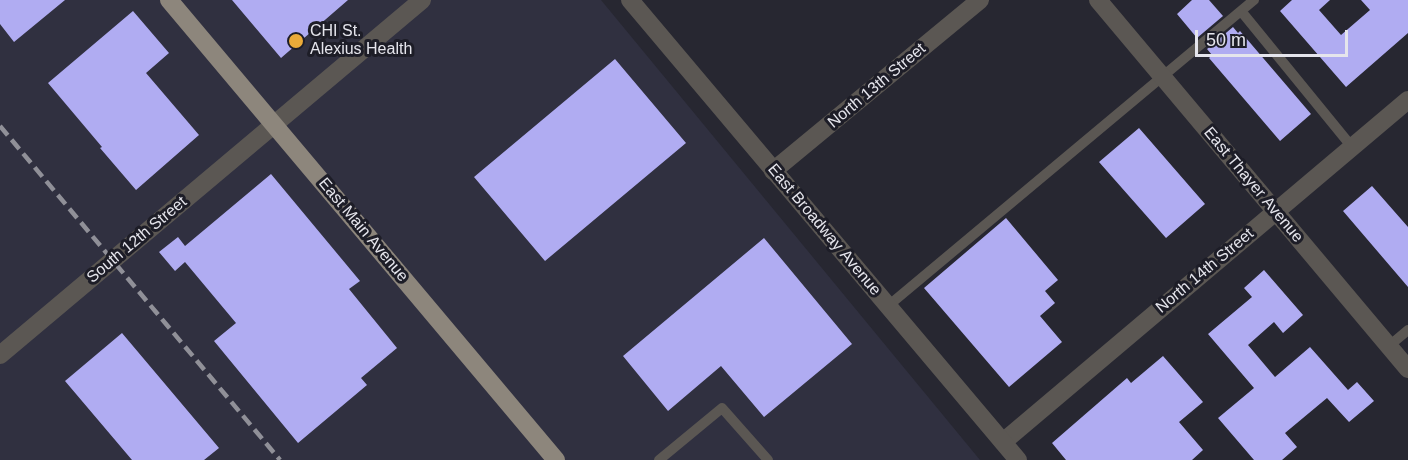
<!DOCTYPE html>
<style>
body{margin:0}
#map{position:relative;width:1408px;height:460px;overflow:hidden;background:#272731;font-family:Helvetica,sans-serif}
canvas{display:block}
.scale{position:absolute;left:1195px;top:30px;width:153px;height:27px;box-sizing:border-box;border:3px solid #e5e5ec;border-top:0;padding-left:8px;font-size:18px;line-height:21px;white-space:nowrap;color:#e5e5ec;-webkit-text-stroke:4px #1d1d27;paint-order:stroke}
</style>
<div id="map">
<canvas width="1408" height="460"></canvas>
<div class="scale">50 m</div>
</div>
<script>
const c = document.querySelector('canvas').getContext('2d');
c.lineJoin = 'round';
function paint(path, color) {
  c.fillStyle = color;
  c.fill(path, 'evenodd');
}
function stroke(path, color, width, dash) {
  c.strokeStyle = color;
  c.lineWidth = width;
  c.lineCap = dash ? 'butt' : 'round';
  c.setLineDash(dash || []);
  c.stroke(path);
}
function drawText(font, color, halo, rows, align = 'center') {
  c.font = font + ' Helvetica,sans-serif';
  c.lineWidth = 6;
  c.setLineDash([]);
  c.textBaseline = 'middle';
  c.strokeStyle = halo;
  c.fillStyle = color;
  for (const [text, x, y, turn = 0] of rows) {
    c.save();
    c.translate(x, y);
    c.rotate((+turn || 0) * Math.PI / 180);
    c.textAlign = isNaN(turn) ? turn : align;
    if (halo) c.strokeText(text, 0, 0);
    c.fillText(text, 0, 0);
    c.restore();
  }
}
paint(new Path2D(`
 M0,0h601l379,460h-980z`), '#303040');
paint(new Path2D(`
 M0,0h65l-51,42 -14,-18z
 M232,0h116l-67,58z
 M1192,0h17l14,16 -26,22 -20,-24z
 M1292,0h38l-11,10 22,25 29,-25 -9,-10h47v33l-62,54 -66,-76z
 M133,11l36,42 -23,20 53,62 -63,55 -36,-42 2,-1 -54,-64z
 M1233,27l5,6 2,-2 71,83 -31,27 -71,-83 3,-3 -5,-6z
 M615,59l71,84 -141,118 -71,-84z
 M1139,128l66,76 -39,34 -67,-76z
 M271,174l89,107 -11,8 48,59 -36,30 6,7 -69,58 -84,-102 22,-18 -51,-61 -10,9 -16,-19 19,-15 7,9z
 M1372,186l36,41v60l-65,-76z
 M1006,218l52,62 -13,11 10,12 -15,13 22,26 -53,45 -85,-99z
 M764,238l88,106 -88,73 -43,-51 -53,45 -45,-55z
 M1264,270l39,45 -20,18 -9,-11 -26,23 27,32 35,-30 38,43 9,-8 17,19 -25,21 -22,-24 -42,35 12,14 -15,13h-28l-36,-42 36,-30 -46,-54 44,-37 -8,-9z
 M122,333l97,115 -15,12h-72l-67,-79z
 M1163,356l40,46 -24,20 24,28 -11,10h-126l-14,-17 75,-65 4,5z`), '#b0acf2');
stroke(new Path2D(`
 M1241,11l111,136
 M888,306l366,-306
 M1389,346l19,-16
 M659,460l63,-52 46,52`), '#5b5753', 10);
stroke(new Path2D(`
 M1098,0l310,369
 M773,171l207,-171
 M1003,442l405,-342`), '#5b5753', 18);
stroke(new Path2D(`
 M630,0l388,460
 M0,355l422,-355`), '#5b5753', 18);
stroke(new Path2D(`
 M169,0l387,460`), '#8d867c', 18);
stroke(new Path2D(`
 M0,126l280,334`), '#909098', 4.5, [12, 6]);
for (const [x, y, r, color] of [
 [296,41,8,"#eaaa39"]
]) {
  const dot = new Path2D();
  dot.arc(x, y, r, 0, 2 * Math.PI);
  c.fillStyle = color;
  c.fill(dot);
  stroke(dot, '#1d1d27', 2);
}
drawText('16px', '#e5e5ec', '#1d1d27', [
 ["CHI St.",310,32],
 ["Alexius Health",310,50]
], 'left');
drawText('16px', '#e5e5ec', '#1d1d27', [
 ["North 13th Street",877,86,-40],
 ["East Thayer Avenue",1253,185,50],
 ["East Main Avenue",363,230,50],
 ["East Broadway Avenue",824,230,50],
 ["South 12th Street",137,240,-40],
 ["North 14th Street",1205,271,-40]
]);
</script>
